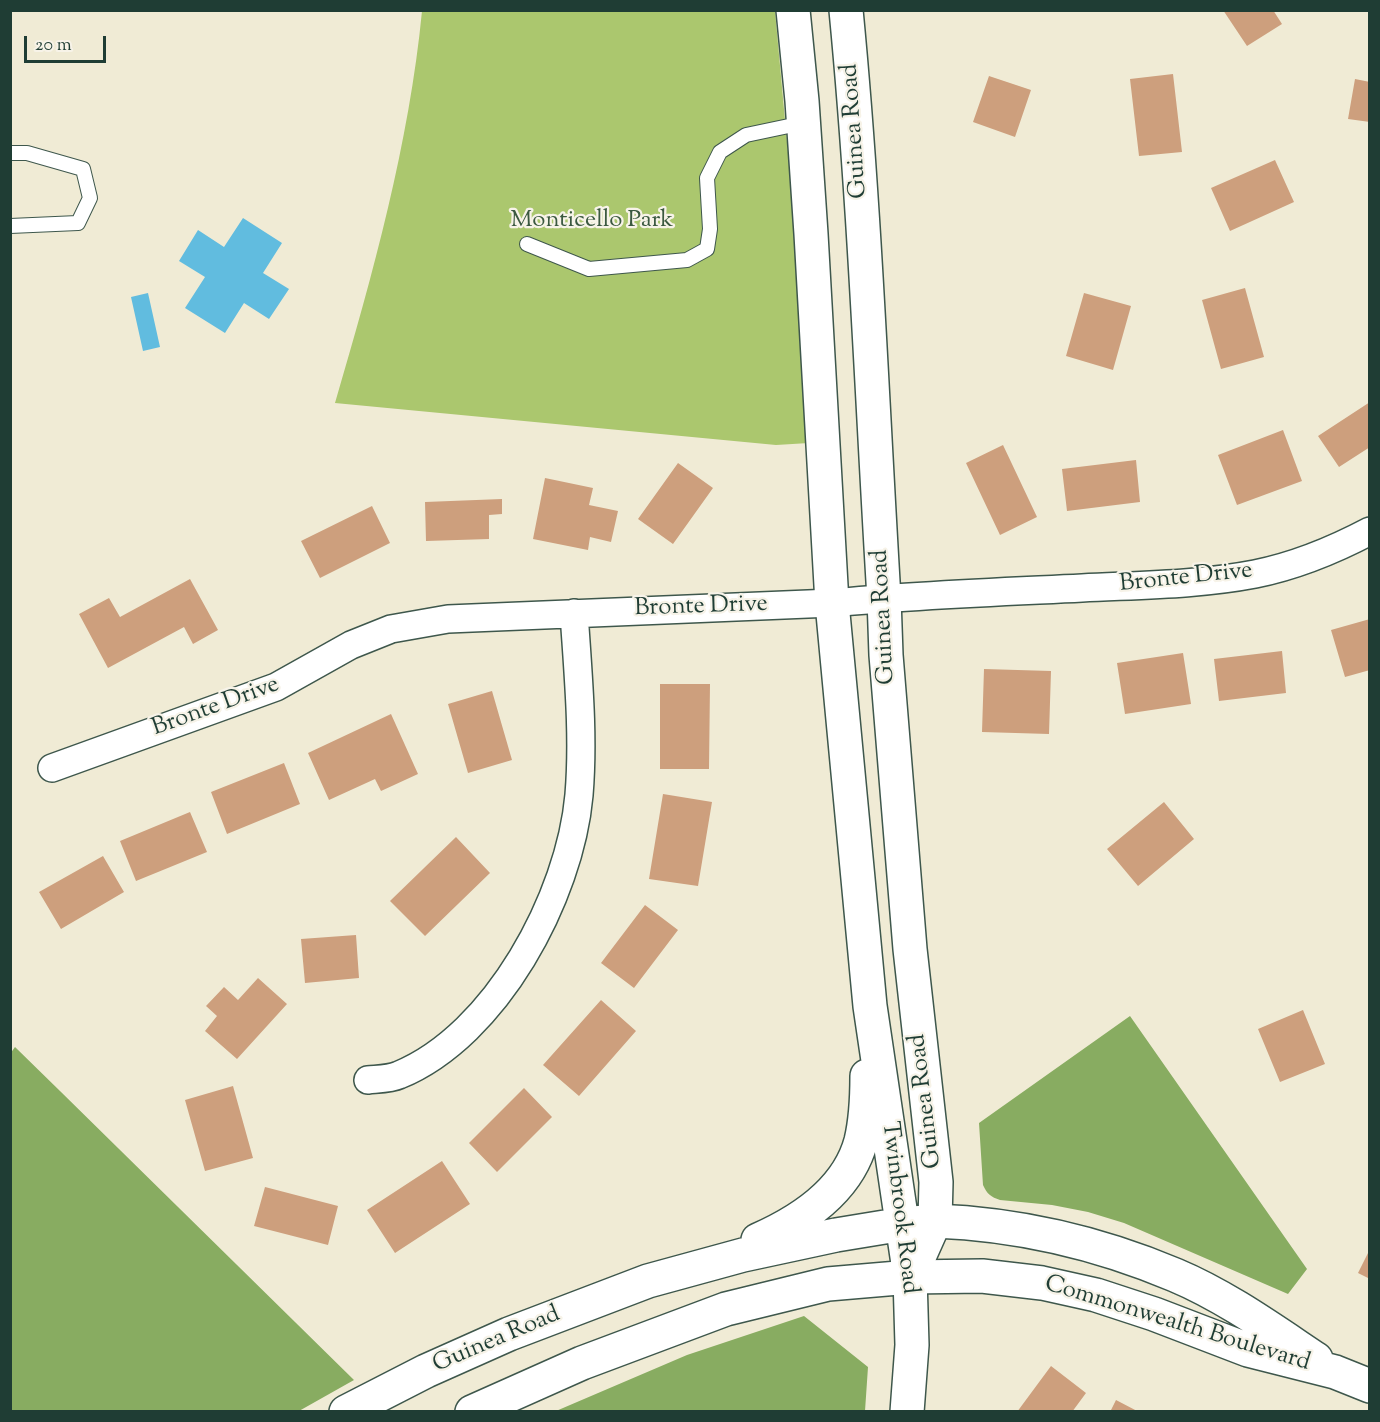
<!DOCTYPE html>
<style>
body{margin:0}
#map{position:relative;width:1380px;height:1422px;overflow:hidden;background:#f0ebd5;font-family:"Sorts Mill Goudy",serif}
canvas{display:block}
.frame{position:absolute;inset:0;border:12px solid #1f3d34;pointer-events:none}
.scale{position:absolute;left:24px;top:36px;width:82px;height:27px;box-sizing:border-box;border:3px solid #1f3d34;border-top:0;padding-left:8px;font-size:18px;line-height:21px;white-space:nowrap;color:#1f3d34;-webkit-text-stroke:4px #f7f3e8;paint-order:stroke}
</style>
<div id="map">
<canvas width="1380" height="1422"></canvas>
<div class="frame"></div>
<div class="scale">20 m</div>
</div>
<script>
const c = document.querySelector('canvas').getContext('2d');
c.lineJoin = 'round';
function paint(path, color) {
  c.fillStyle = color;
  c.fill(path, 'evenodd');
}
function stroke(path, color, width, dash) {
  c.strokeStyle = color;
  c.lineWidth = width;
  c.lineCap = dash ? 'butt' : 'round';
  c.setLineDash(dash || []);
  c.stroke(path);
}
function drawText(font, color, halo, rows, align = 'center') {
  c.font = font + ' "Sorts Mill Goudy",serif';
  c.lineWidth = 4.5;
  c.setLineDash([]);
  c.textBaseline = 'middle';
  c.strokeStyle = halo;
  c.fillStyle = color;
  for (const [text, x, y, turn = 0] of rows) {
    c.save();
    c.translate(x, y);
    c.rotate((+turn || 0) * Math.PI / 180);
    c.textAlign = isNaN(turn) ? turn : align;
    if (halo) c.strokeText(text, 0, 0);
    c.fillText(text, 0, 0);
    c.restore();
  }
}
paint(new Path2D(`
 M422,11h353l25,273 9,159 -33,2 -441,-42c38,-129 74,-259 87,-392z`), '#abc76e');
paint(new Path2D(`
 M1130,1016l177,253 -19,25 -164,-71 -36,-11 -36,-7 -52,-5c-9,-3 -13,-6 -17,-15l-4,-62z
 M15,1047l45,44 294,289 -55,31h-288l-1,-357z
 M804,1316l64,51 -3,44h-309l131,-56z`), '#88ac61');
paint(new Path2D(`
 M243,218l39,25 -19,30 26,16 -20,30 -25,-16 -19,30 -40,-25 20,-31 -26,-16 19,-31 26,17z
 M148,293l12,54 -17,4 -12,-54z`), '#61bcdf');
paint(new Path2D(`
 M1223,10h50l9,14 -35,22z
 M1173,74l9,78 -43,4 -9,-77z
 M989,76l42,14 -16,47 -42,-15z
 M1355,79l15,3v40l-22,-3z
 M1275,160l19,42 -64,29 -19,-43z
 M1245,288l19,69 -43,12 -19,-69z
 M1084,293l47,13 -18,64 -47,-14z
 M1370,402v45l-31,20 -21,-31z
 M1283,430l19,51 -65,24 -19,-50z
 M1003,445l34,72 -37,18 -34,-72z
 M1136,460l4,42 -73,9 -5,-42z
 M678,463l35,25 -40,56 -35,-25z
 M545,478l48,10 -4,17 29,6 -7,31 -21,-5 -2,13 -55,-11z
 M502,499v15l-13,1v24l-63,2 -1,-39z
 M372,506l18,37 -70,35 -19,-37z
 M190,579l28,51 -25,14 -9,-17 -76,41 -29,-54 30,-16 11,19z
 M1370,619v51l-25,7 -14,-47z
 M1282,651l4,42 -67,8 -5,-42z
 M1183,653l8,51 -66,10 -8,-51z
 M984,669l67,2 -2,63 -67,-2z
 M660,684h50l-1,85h-49z
 M492,691l20,69 -44,13 -20,-69z
 M391,714l27,60 -37,17 -6,-12 -46,21 -21,-47z
 M284,763l16,41 -73,30 -16,-42z
 M663,794l49,8 -14,84 -49,-7z
 M1164,802l30,37 -56,47 -31,-37z
 M190,812l17,40 -71,29 -16,-40z
 M456,837l34,36 -65,63 -35,-35z
 M103,856l21,36 -63,37 -22,-37z
 M645,905l33,25 -44,58 -33,-25z
 M356,935l3,43 -54,5 -4,-44z
 M258,978l29,26 -50,55 -32,-28 12,-15 -11,-10 18,-19 14,13z
 M601,1000l35,31 -57,65 -36,-31z
 M1303,1010l22,54 -45,18 -22,-53z
 M233,1086l20,72 -48,13 -20,-71z
 M524,1088l28,29 -55,55 -28,-29z
 M442,1161l28,43 -75,49 -28,-43z
 M265,1187l73,19 -10,39 -74,-19z
 M1370,1249v30l-12,-6z
 M1051,1366l35,27 -14,19h-55z
 M1116,1400l23,12h-29z`), '#cd9f7d');
const service = new Path2D(`
 M10,153h17l56,16 7,29 -12,25 -68,3
 M527,244l62,25 98,-9 20,-11 3,-20 -3,-51 13,-26 26,-17 57,-12`);
const minor = new Path2D(`
 M52,768l224,-81 75,-42 40,-16 57,-10 384,-16c83,-8 167,-11 250,-15 57,-3 116,-3 173,-14 40,-8 79,-24 115,-43
 M368,1080c9,-1 22,-1 31,-5 97,-40 171,-178 180,-280 5,-60 -1,-121 -5,-182`);
const tertiary = new Path2D(`
 M935,1221c82,3 164,22 240,54 50,21 96,54 141,84
 M910,1277l72,-1 60,7 54,12 58,19 94,36 87,22 35,14`);
const secondary = new Path2D(`
 M793,10l9,91 9,133 21,369 38,403 40,271 2,68 -5,67
 M846,10c19,196 26,392 38,588l2,57 24,294 26,233 -1,39 -25,56
 M758,1240c43,-19 90,-50 103,-99 5,-21 6,-44 6,-65
 M346,1412l80,-41 83,-37 139,-53 95,-26 93,-20 67,-11 22,-2
 M472,1412l110,-49 144,-54 102,-25 82,-7`);
stroke(service, '#3e574c', 16);
stroke(minor, '#3e574c', 30);
stroke(tertiary, '#3e574c', 36);
stroke(secondary, '#3e574c', 36);
stroke(service, '#fff', 14);
stroke(minor, '#fff', 27);
stroke(tertiary, '#fff', 33);
stroke(secondary, '#fff', 33);
drawText('24px', '#1f3d34', '#f7f3e8', [
 ["Guinea Road",856,131,-94],
 ["Bronte Drive",1186,579,-6],
 ["Bronte Drive",701,608,-2],
 ["Guinea Road",885,617,-93],
 ["Bronte Drive",216,708,-20],
 ["Guinea Road",927,1101,-97],
 ["Twinbrook Road",898,1208,83],
 ["Commonwealth Boulevard",1177,1325,17],
 ["Guinea Road",497,1341,-23]
]);
drawText('24px', '#3b5940', '#f7f3e8', [
 ["Monticello Park",592,222]
]);
</script>
